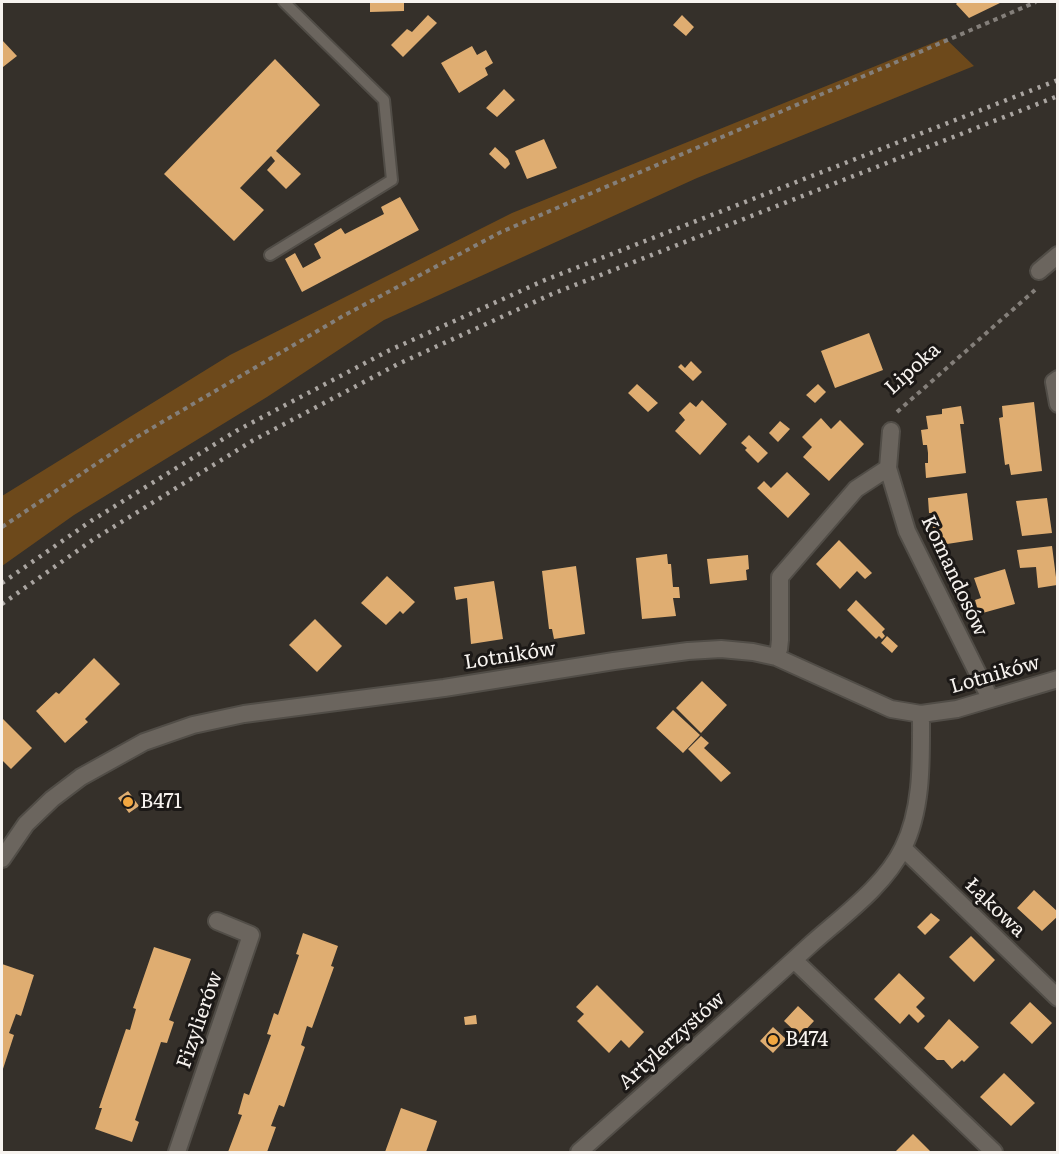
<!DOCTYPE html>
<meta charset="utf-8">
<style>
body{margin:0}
#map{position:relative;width:1059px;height:1154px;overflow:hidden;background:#35302a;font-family:Literata,serif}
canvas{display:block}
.frame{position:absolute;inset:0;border:3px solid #f7f3ef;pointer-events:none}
</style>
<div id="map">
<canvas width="1059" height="1154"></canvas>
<div class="frame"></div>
</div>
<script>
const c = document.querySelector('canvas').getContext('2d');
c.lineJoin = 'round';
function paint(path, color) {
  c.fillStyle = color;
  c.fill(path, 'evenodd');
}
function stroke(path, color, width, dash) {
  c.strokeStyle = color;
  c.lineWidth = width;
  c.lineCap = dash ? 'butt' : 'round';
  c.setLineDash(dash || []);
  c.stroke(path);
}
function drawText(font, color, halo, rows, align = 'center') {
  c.font = font + ' Literata,serif';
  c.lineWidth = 6;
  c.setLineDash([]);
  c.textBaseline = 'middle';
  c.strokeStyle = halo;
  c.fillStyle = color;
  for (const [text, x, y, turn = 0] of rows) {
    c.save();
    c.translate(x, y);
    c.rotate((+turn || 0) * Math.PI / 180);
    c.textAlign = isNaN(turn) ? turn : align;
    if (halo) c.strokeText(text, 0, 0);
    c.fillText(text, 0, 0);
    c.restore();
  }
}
paint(new Path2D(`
 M945,38l29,28 -277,112 -313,142 -117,77 -193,118 -72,51v-70l228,-141 282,-142z`), '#6d491b');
paint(new Path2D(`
 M370,2h34v9l-34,1z
 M958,2h44l-33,16 -13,-14z
 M428,15l9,8 -34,34 -12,-12 16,-16 5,3z
 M682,15l12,12 -8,9 -13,-11z
 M2,40l15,16 -14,11 -1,-2z
 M472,46l5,9 9,-5 7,13 -8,5 3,7 -29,18 -18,-30z
 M275,59l45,46 -44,46 25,23 -15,15 -19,-19 8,-9 -4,-5 -31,32 24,22 -30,31 -70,-67z
 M504,89l11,11 -18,17 -11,-9z
 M544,139l13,29 -30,11 -12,-28z
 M495,147l13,12 2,5 -5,5 -16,-15z
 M400,197l19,33 -117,62 -17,-33 10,-6 8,15 18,-10 -7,-14 27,-16 4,6 39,-20 -3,-7z
 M869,333l14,37 -48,18 -14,-37z
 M691,361l11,11 -9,9 -15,-14 3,-3 4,4z
 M637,384l21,19 -10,9 -20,-19z
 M818,384l8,8 -11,11 -9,-8z
 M702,400l25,24 -27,31 -25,-24 10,-11 -6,-7 11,-11 6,5z
 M1034,402l8,69 -31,4 -2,-11 -4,1 -6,-47 4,-1 -1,-11z
 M961,406l3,18h-4l6,49 -40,5 -1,-15h3v-10l-1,-8h-4l-2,-15 7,-1 -2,-13 16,-2v-5z
 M821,418l10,11 9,-9 24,24 -35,37 -26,-24 9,-10 -10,-10z
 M780,421l10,8 -12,13 -9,-9z
 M749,435l19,18 -10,10 -13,-13 2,-2 -6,-5z
 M787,472l23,22 -22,24 -31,-30 7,-7 7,7z
 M967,493l6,47 -39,6 -2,-33h-3l-1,-15z
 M1047,498l5,35 -30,3 -6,-35z
 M839,540l33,33 -7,6 -8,-8 -17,18 -24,-25z
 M1052,546l5,39 -19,3 -2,-21 -16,1 -3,-18z
 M667,554l1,10h3l2,23h6l1,11h-7l3,18 -34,3 -6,-61z
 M748,555l1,14 -3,1 1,10 -37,4 -3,-25z
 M576,566l9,68 -31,5 -2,-10h-3l-7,-58z
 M1005,569l10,35 -36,10 -4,-14 6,-2 -7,-20z
 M387,576l28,26 -12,12 -3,-3 -14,14 -25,-22z
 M494,581l9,58 -32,5 -4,-46 -11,2 -2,-13z
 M856,600l29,29 -3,3 3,4 -3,3 -3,-3 -3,3 -29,-29z
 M315,619l27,27 -25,26 -28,-27z
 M887,636l11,10 -6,7 -11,-10z
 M94,658l26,26 -35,35 3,3 -23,21 -29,-32 20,-19 3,2z
 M702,681l25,24 -26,28 -25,-25z
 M673,710l27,25 -17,18 -27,-25z
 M2,718l30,30 -21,21 -9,-9z
 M701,736l8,7 -5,5 27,25 -10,9 -33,-33z
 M128,791l11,15 -10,7 -11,-15z
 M1034,890l24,22v4l-16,15 -25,-23z
 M931,913l9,7 -15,15 -8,-8z
 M303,933l35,13 -7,20 3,1 -22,61 -5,-2 -6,19 4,2 -21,60 -5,-2 -8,21 5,1 -9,25h-39l14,-37 -4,-1 6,-21 5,2 22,-60 -4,-1 7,-21 4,2 21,-60 -3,-1z
 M971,936l24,24 -21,22 -25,-25z
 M154,947l37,12 -22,61 5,2 -7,21 -6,-1 -26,78 4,2 -7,20 -37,-13 7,-21h-3l27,-79 4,1 6,-21 -3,-1z
 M2,964l32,11 -13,41 -5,-2 -7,19 5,2 -12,37z
 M899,973l26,25 -9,9 9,9 -7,7 -9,-9 -9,10 -26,-25z
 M597,985l47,47 -15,16 -8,-8 -12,13 -32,-32 7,-7 -8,-7z
 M1030,1002l22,21 -20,21 -22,-21z
 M798,1006l16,15 -14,15 -16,-15z
 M476,1015l1,9 -12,1 -1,-8z
 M949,1019l30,28 -15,15 -2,-2 -10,9 -8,-9h-7l-13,-12z
 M773,1027l13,12 -13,14 -13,-12z
 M1004,1073l31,30 -24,23 -31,-29z
 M401,1108l36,13 -11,31h-41z
 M913,1134l18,18h-36z`), '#dfad71');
const service = new Path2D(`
 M270,255l122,-75 -8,-80 -100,-98`);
const minor = new Path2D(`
 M1039,271l19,-16
 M1058,379l-4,3 4,22
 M891,431l-3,37 19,63 83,167
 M776,657l3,-8 1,-9v-63l76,-88 32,-21
 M903,848l155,150
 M2,859l24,-35 26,-25 29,-22 63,-35 49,-17 51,-11 200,-26 170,-27 74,-10 33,-2 32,3 23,5 115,52 30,5 36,-5 101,-30
 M794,960l200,192
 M177,1152l74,-217 -34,-14
 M579,1152c76,-68 154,-136 230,-206 31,-28 76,-60 94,-98 20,-40 18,-90 18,-134`);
stroke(service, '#514d47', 14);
stroke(minor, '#514d47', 20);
stroke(new Path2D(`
 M897,412l138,-122
 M2,527l133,-89 208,-122 158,-84 535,-230`), '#847f7a', 4, [4.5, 4.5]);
stroke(service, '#6b655e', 10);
stroke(minor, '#6b655e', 16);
stroke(new Path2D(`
 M2,583l89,-62 145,-90 152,-80 157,-71 513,-200
 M2,604l92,-65 158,-98 146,-77 154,-70 506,-198`), '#aaa5a1', 4.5, [3, 6]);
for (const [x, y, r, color] of [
 [128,802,6,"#f1a640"],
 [773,1040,6,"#f1a640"]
]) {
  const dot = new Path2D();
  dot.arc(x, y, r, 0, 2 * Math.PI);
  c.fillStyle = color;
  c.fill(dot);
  stroke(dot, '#1b1816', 2);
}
drawText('20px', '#f7f3ef', '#1b1816', [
 ["Lipoka",913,369,-42],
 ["Komandosów",954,576,65],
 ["Lotników",510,656,-9],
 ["Lotników",995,675,-16],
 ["Łąkowa",995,908,44],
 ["Fizylierów",200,1020,-71],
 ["Artylerzystów",672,1041,-42]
]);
drawText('20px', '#f7f3ef', '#1b1816', [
 ["B471",140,802],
 ["B474",785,1040]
], 'left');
</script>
